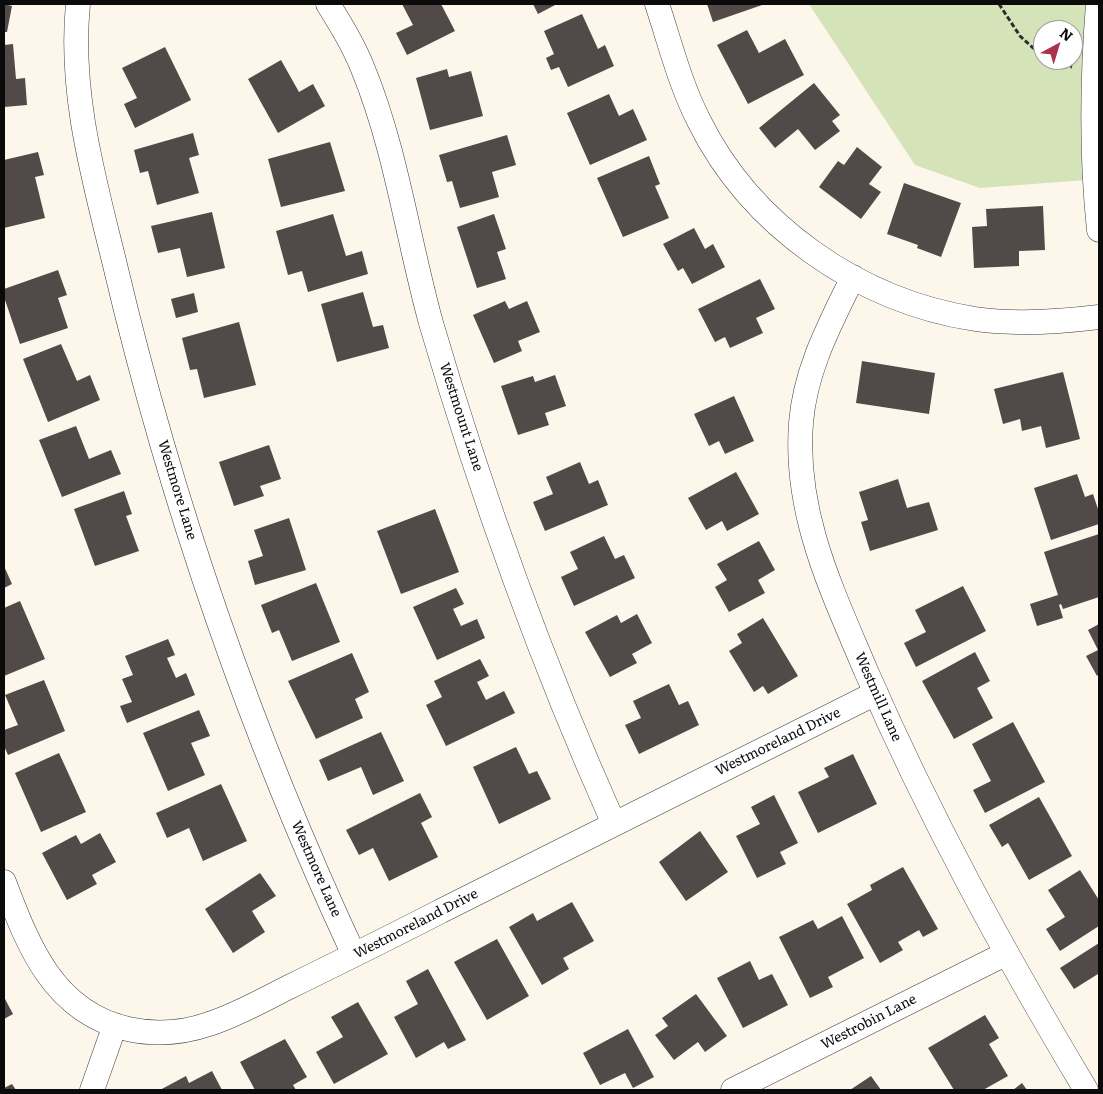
<!DOCTYPE html>
<style>
body{margin:0}
#map{position:relative;width:1103px;height:1094px;overflow:hidden;background:#fdf6eb;font-family:Literata,serif}
canvas{display:block}
.frame{position:absolute;inset:0;border:5px solid #0b0b0b;pointer-events:none}
.north{position:absolute;left:1033px;top:20px;width:50px;height:50px;box-sizing:border-box;background:#fff;border:1px solid #9d9d9d;border-radius:50%;rotate:39deg;font-size:14px;font-weight:700;line-height:20px;text-align:center;color:#0b0b0b}
.north::after{content:'';display:block;margin:auto;width:18px;height:22px;background:#aa334c;clip-path:polygon(50% 0,100% 100%,50% 72%,0 100%)}
</style>
<div id="map">
<canvas width="1103" height="1094"></canvas>
<div class="frame"></div>
<div class="north">N</div>
</div>
<script>
const c = document.querySelector('canvas').getContext('2d');
c.lineJoin = 'round';
function paint(path, color) {
  c.fillStyle = color;
  c.fill(path, 'evenodd');
}
function stroke(path, color, width, dash) {
  c.strokeStyle = color;
  c.lineWidth = width;
  c.lineCap = dash ? 'butt' : 'round';
  c.setLineDash(dash || []);
  c.stroke(path);
}
function drawText(font, color, halo, rows, align = 'center') {
  c.font = font + ' Literata,serif';
  c.lineWidth = 5;
  c.setLineDash([]);
  c.textBaseline = 'middle';
  c.strokeStyle = halo;
  c.fillStyle = color;
  for (const [text, x, y, turn = 0] of rows) {
    c.save();
    c.translate(x, y);
    c.rotate((+turn || 0) * Math.PI / 180);
    c.textAlign = isNaN(turn) ? turn : align;
    if (halo) c.strokeText(text, 0, 0);
    c.fillText(text, 0, 0);
    c.restore();
  }
}
paint(new Path2D(`
 M809,4h290v175l-119,9 -65,-23zM1043,30h30v30h-30z`), '#d5e3b9');
paint(new Path2D(`
 M4,4l8,2 -5,26h-3z
 M402,4h39l14,27 -48,24 -11,-22 17,-8z
 M533,4h24l-19,10z
 M707,4h58l-52,18z
 M582,14l16,35 7,-4 9,21 -46,21 -9,-20 -8,3 -5,-12 8,-4 -10,-23z
 M747,30l12,23 26,-14 19,36 -56,29 -31,-59z
 M13,44l3,35 9,-1 2,27 -23,2v-62z
 M165,47l26,53 -56,28 -11,-24 13,-6 -15,-30z
 M281,60l18,32 14,-8 12,22 -47,27 -30,-54z
 M447,69l2,8 22,-6 12,45 -53,14 -14,-52z
 M814,83l26,32 -8,6 8,10 -25,19 -17,-21 -23,19 -16,-20z
 M609,94l10,22 14,-7 14,31 -57,25 -23,-52z
 M193,133l6,22 -10,3 10,35 -42,12 -9,-34 -8,2 -6,-23z
 M507,135l9,30 -24,7 7,25 -39,11 -8,-27 -5,1 -8,-27z
 M330,142l15,49 -64,16 -13,-48z
 M857,147l25,20 -13,17 12,8 -20,27 -42,-32 19,-26 6,4z
 M38,152l6,23 -9,2 10,41 -41,10v-68z
 M649,156l11,28 -5,2 14,32 -46,19 -26,-59z
 M904,183l57,20 -20,54 -24,-9 1,-3 -31,-11z
 M1043,206l2,44 -26,1v15l-45,2 -2,-41 15,-1 -1,-17z
 M212,212l13,56 -38,9 -7,-29 -22,5 -7,-27z
 M333,214l13,42 16,-5 6,23 -60,18 -6,-21 -14,4 -12,-44z
 M494,214l12,35 -9,3 9,27 -29,9 -20,-61z
 M694,228l11,21 8,-5 12,23 -33,17 -9,-16 -5,3 -15,-27z
 M58,270l9,25 -9,3 10,30 -48,16 -16,-47v-8z
 M760,279l15,30 -19,9 7,15 -33,15 -5,-11 -10,5 -17,-33z
 M363,292l10,35 10,-2 6,23 -52,14 -16,-58z
 M194,293l4,19 -22,6 -5,-19z
 M505,301l4,8 18,-8 13,31 -22,9 4,10 -28,12 -21,-48z
 M239,322l17,63 -52,13 -7,-29 -7,1 -8,-32z
 M61,344l16,37 13,-6 10,25 -52,22 -25,-63z
 M862,361l73,12 -6,41 -73,-11z
 M1063,372l17,67 -34,9 -5,-22 -19,5 -2,-12 -17,5 -9,-35z
 M555,375l11,31 -21,7 4,12 -31,10 -17,-49 32,-10 2,6z
 M734,396l20,45 -29,13 -6,-13 -10,5 -15,-32z
 M76,426l13,33 22,-9 10,24 -59,23 -23,-57z
 M269,445l12,34 -21,7 4,10 -30,10 -15,-44z
 M580,462l9,22 9,-4 10,25 -63,26 -12,-29 20,-8 -7,-17z
 M736,472l23,42 -32,17 -5,-10 -16,9 -18,-32z
 M1077,474l8,23 8,-3 6,18v12l-48,16 -17,-52z
 M898,479l9,29 22,-6 9,28 -68,21 -9,-29 7,-2 -9,-28z
 M124,491l8,23 -6,2 13,35 -44,15 -21,-57z
 M435,509l24,63 -58,22 -24,-63z
 M289,518l17,52 -51,15 -7,-24 15,-5 -9,-26z
 M1099,534v63l-36,12 -2,-5 -2,1 4,13 -26,8 -7,-22 28,-9 -14,-43z
 M604,536l11,23 9,-4 11,23 -61,28 -13,-29 17,-8 -8,-17z
 M759,541l16,29 -17,10 7,13 -36,19 -14,-25 12,-7 -10,-16z
 M4,566l8,18 -8,4z
 M316,583l24,59 -48,19 -13,-31 -7,3 -11,-28z
 M963,586l23,45 -70,36 -12,-24 22,-11 -11,-22z
 M456,588l8,16 -11,5 8,17 16,-7 8,19 -48,22 -24,-53z
 M20,601l25,58 -41,17v-68z
 M637,614l15,29 -20,11 5,9 -27,14 -25,-45 32,-17 4,8z
 M763,618l35,58 -30,18 -5,-8 -9,6 -25,-41 13,-8 -5,-9z
 M1099,624v50l-2,2 -11,-20 12,-6 -10,-20z
 M168,639l7,16 -8,3 9,20 10,-5 9,22 -68,28 -7,-17 12,-4 -10,-23 11,-4 -8,-19z
 M975,652l15,29 -13,7 16,30 -39,21 -32,-58z
 M352,653l17,39 -14,7 8,19 -47,21 -28,-58z
 M480,659l9,17 -12,6 9,18 18,-9 11,22 -69,33 -20,-41 16,-8 -8,-16z
 M44,680l21,51 -57,24 -4,-9v-16l14,-5 -13,-30z
 M669,684l10,21 9,-4 11,24 -60,29 -14,-29 16,-7 -8,-17z
 M199,710l11,26 -19,7 14,32 -37,16 -25,-58z
 M1013,722l32,60 -60,31 -12,-23 18,-9 -19,-37z
 M381,732l23,49 -31,14 -12,-28 -33,14 -9,-21z
 M516,747l13,27 8,-3 14,28 -52,25 -26,-57z
 M59,753l27,59 -45,20 -26,-59z
 M853,754l24,50 -59,29 -20,-41 31,-15 -5,-9z
 M221,784l26,57 -44,20 -14,-33 -22,10 -11,-25z
 M420,793l12,24 -11,6 17,34 -49,24 -16,-33 -14,7 -13,-25z
 M774,795l24,48 -18,9 6,12 -29,14 -21,-42 24,-12 -9,-17z
 M1039,797l33,59 -43,24 -21,-37 -6,4 -13,-22z
 M700,831l28,41 -42,29 -27,-39z
 M100,833l16,29 -24,13 5,9 -30,16 -25,-47 34,-18 5,9z
 M903,867l35,62 -15,8 -4,-7 -21,12 5,8 -23,13 -33,-59 25,-14 -2,-5z
 M1080,870l19,30v26l-39,25 -14,-22 19,-12 -17,-27z
 M260,873l16,23 -24,15 13,21 -32,21 -28,-44z
 M572,902l22,39 -31,17 6,11 -27,16 -33,-58 24,-14 4,8z
 M842,916l22,42 -36,19 5,10 -23,11 -31,-61 34,-17 5,9z
 M497,939l32,57 -42,24 -33,-58z
 M1099,943v33l-1,-2 -24,15 -14,-21z
 M750,961l9,19 13,-6 16,31 -45,23 -26,-50z
 M428,969l38,71 -18,9 -4,-7 -28,16 -22,-41 24,-13 -12,-23z
 M696,994l31,42 -22,16 -7,-10 -24,18 -19,-25 13,-9 -6,-8z
 M4,997l9,17 -9,5z
 M358,1002l30,52 -54,30 -18,-32 27,-15 -12,-20z
 M985,1015l14,23 -10,6 19,32 -25,14h-29l-26,-42z
 M628,1029l26,48 -21,11 -8,-15 -25,12 -17,-32z
 M285,1039l22,38 -14,8 3,5h-41l-15,-28z
 M212,1071l10,19h-62l26,-14 3,7z
 M871,1076l10,14h-31z
 M1022,1083l5,7h-14z
 M12,1084l4,6h-12v-2z`), '#524a48');
const minor = new Path2D(`
 M78,4c-9,89 16,175 37,261 56,237 136,469 239,690
 M328,4c13,21 26,42 35,65 33,80 45,171 68,254 50,171 110,338 183,501
 M657,4c13,39 23,80 42,117 52,105 160,180 276,198 41,6 83,3 124,-2
 M1098,4c-6,75 -7,151 1,226
 M853,277c-23,47 -48,93 -52,146 -7,91 31,167 65,248 64,147 138,282 220,419
 M4,882c24,63 49,130 124,147 27,6 55,4 81,-5 28,-9 54,-24 80,-37 51,-25 102,-50 152,-76 145,-73 290,-146 435,-218
 M92,1090l23,-65
 M733,1090l272,-136`);
stroke(minor, '#3e3e3e', 25);
stroke(new Path2D(`
 M999,4l21,32 23,21
 M1049,60l23,7`), '#2d2d2d', 3, [5, 2.5]);
stroke(minor, '#fff', 24);
drawText('14px', '#0b0b0b', '#fff', [
 ["Westmount Lane",461,417,72],
 ["Westmore Lane",177,490,73],
 ["Westmill Lane",878,697,66],
 ["Westmoreland Drive",778,742,-26],
 ["Westmore Lane",316,869,66],
 ["Westmoreland Drive",416,924,-27],
 ["Westrobin Lane",869,1022,-27]
]);
</script>
